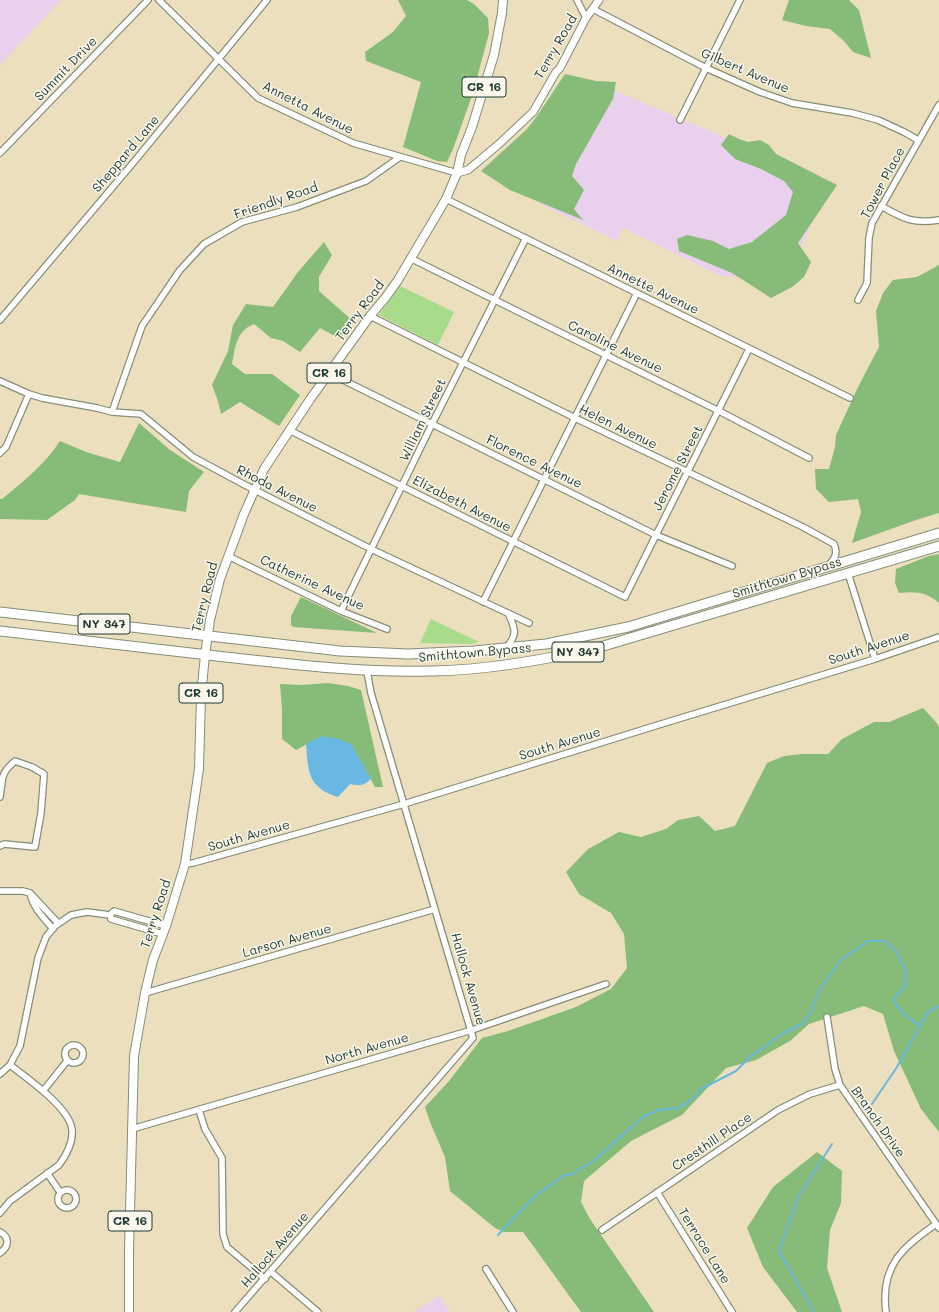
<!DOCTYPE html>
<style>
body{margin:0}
canvas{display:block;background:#ebdfbd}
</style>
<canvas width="939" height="1312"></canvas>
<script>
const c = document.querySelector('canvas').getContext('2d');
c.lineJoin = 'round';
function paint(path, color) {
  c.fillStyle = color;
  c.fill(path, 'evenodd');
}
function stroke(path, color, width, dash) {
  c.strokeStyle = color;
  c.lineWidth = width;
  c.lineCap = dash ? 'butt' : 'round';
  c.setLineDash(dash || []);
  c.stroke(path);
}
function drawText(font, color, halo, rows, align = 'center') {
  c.font = font + ' Mali,sans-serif';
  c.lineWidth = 3;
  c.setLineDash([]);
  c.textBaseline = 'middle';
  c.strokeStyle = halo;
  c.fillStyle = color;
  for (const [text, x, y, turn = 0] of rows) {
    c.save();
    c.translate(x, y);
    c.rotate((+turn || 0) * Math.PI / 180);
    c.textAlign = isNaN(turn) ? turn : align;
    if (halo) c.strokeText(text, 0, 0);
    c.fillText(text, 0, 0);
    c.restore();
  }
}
paint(new Path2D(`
 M0,0h61l-61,65z
 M611,89l220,94 -38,81 -24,15 -48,-3 -98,-48 -6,13 -76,-37z
 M440,1296l9,16h-36z`), '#e9d1ed');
paint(new Path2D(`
 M400,286l54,26 -16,33 -59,-30z
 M431,619l48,23 -8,2 -51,-1z`), '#a8dc8b');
paint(new Path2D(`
 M398,0h69l7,4 14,14 1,15 -16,60 -20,56 -6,13 -10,-1 -34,-14 18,-65 -55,-21 -1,-9 28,-20 13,-16z
 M789,0h60l10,10 12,48 -18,-6 -9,-11 -14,-12 -24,-3 -24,-6z
 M565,74l31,7 20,1 -3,17 -37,65 -4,12 12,14 -10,19 9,11 -73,-30 -29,-19 46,-42 10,-13z
 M729,134l10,5 9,3 12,-2 9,5 7,9 61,31 -39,58 13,19 -7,15 -12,10 -21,11 -39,-25 -53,-22 -2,-12 10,-4 26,6 16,8 23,-7 34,-27 7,-23 -9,-11 -23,-12 -26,-10 -14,-14z
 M324,242l8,13 -13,22v14l35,31 -14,17 -20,-11 -20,24 -17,-11 -12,-3 -17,-14c-18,7 -19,24 -22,40l13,10h27l28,21 -21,31 -39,-24 -19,12 -3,-13 -6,-16 16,-34 5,-26 13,-21 27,3 25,-35z
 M939,265v248l-23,7 -64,23 9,-31 -3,-13 -29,3 -13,-13 -1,-20h14l6,-22 1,-12 22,-48 21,-40 -3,-36 7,-18 10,-13 24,-3z
 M139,423l31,27 34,22 -15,19 -3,21 -107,-18 -4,6 -28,20 -47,-1v-20h2c21,-17 43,-35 58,-58l26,11 34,10z
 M939,554v49c-12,-11 -24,-12 -40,-10l-4,-10 1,-14 33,-13z
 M301,597l76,36 -84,-6 -2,-2v-9z
 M328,683l20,3 13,4 22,97h-8l-24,-43 -29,-8 -26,14 -14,-11v-29l-2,-26 21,1z
 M923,708l13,14 3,5v405l-18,-23 -27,-58 -11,-37 -19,-8 -55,18 -19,17 -34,19 -30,8 -44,47 -51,26 -47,40 -3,21 9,17 64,93h-73l-58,-80h-19l-9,-4 -45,-37 -5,-34 -15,-35 -5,-15 24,-26 33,-43 26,-7 68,-24 35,-18 16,-21 -3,-34 -13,-21 -32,-19 -13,-22 22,-23 31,-17 22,5 25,-8 12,-9 21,-4 16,15 20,-5 32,-63 17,-7 18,-2h26l14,-15 32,-17h15z
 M817,1152l25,19 -1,32 -11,27 -3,38 15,44h-45l-34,-45 -16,-39 26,-41z`), '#86bc77');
paint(new Path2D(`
 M322,736l17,3 12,5 20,35c-8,7 -11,7 -21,5l-12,13c-30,-9 -30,-25 -32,-53z`), '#68b8e3');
stroke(new Path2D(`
 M872,1104l25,-37 31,-55 11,-6
 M498,1235l33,-35 33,-25h6l25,-15 49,-44 15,-6 20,-2 15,-10 7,-9 35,-18 15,-15 33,-23 19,-10 9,-14 7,-19 22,-30 27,-19h17l11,10 8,17 2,10 -2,9 -10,12c4,13 15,19 26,27
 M814,1312l-35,-61 19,-54 34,-53`), '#68b8e3', 2);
const minor = new Path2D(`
 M159,0l99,98 95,45 104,30
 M577,0l9,18
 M593,9l113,59 54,24 32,11 60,10 26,7 26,12 14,8
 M680,120l60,-120
 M0,153l148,-153
 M446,199l404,199
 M881,206c23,13 32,18 58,14
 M410,258l309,153 90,47
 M858,300l9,-17 2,-45 3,-15 67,-118
 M370,316l205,102 228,109 31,17c4,9 1,14 -5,21
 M0,320l133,-157 134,-163
 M329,373l327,162 76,31
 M0,381l29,13 13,4 55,10 15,4 29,2 52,43 52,28 126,64 158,74
 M112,412l30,-86 38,-56 24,-26 38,-22 55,-15 69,-26 34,-24
 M289,430l336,167 124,-248
 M0,453l6,-6 23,-53
 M228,556l113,55 46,18
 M848,573l27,86
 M483,602l154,-309
 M341,611l91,-187 94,-186
 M506,648c11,-13 10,-18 3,-33
 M0,797c3,-20 0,-23 15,-36l17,6 12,7 -3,39 -6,34 -31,-3 -4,2
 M185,864l8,-1 211,-59 254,-79 217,-66 64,-22
 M0,891h23l7,2 28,30
 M30,893c3,15 14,25 23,36
 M110,915l1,4 52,15
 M145,993l290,-84
 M827,1017l8,52 5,16 99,143
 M65 1054a9 9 0 1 1 18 0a9 9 0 1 1-18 0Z
 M0,1074l10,-9 10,-19 18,-88 8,-21 9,-11 16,-11 16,-3 23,3 4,-4 52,15
 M43,1091l24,-30
 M199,1110l6,19 17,29 1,76 4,13 38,32
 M132,1129l340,-99 134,-46
 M47,1173l13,19
 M58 1199a9 9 0 1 1 18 0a9 9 0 1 1-18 0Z
 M657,1192l75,120
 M0,1213l10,-12 49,-36c8,-11 16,-27 12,-40 -7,-21 -44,-47 -61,-60
 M602,1230l176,-120 32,-16 30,-9
 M0,1232c10,5 9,15 0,21
 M486,1269l27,43
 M271,1272l47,40
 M235,1312l238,-274 -102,-345 -4,-22
 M886,1312c-6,-46 16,-64 50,-88`);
const tertiary = new Path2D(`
 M457,173l11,-3 31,-26 34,-32 23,-40 4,-4 26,-50 13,-18`);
const primary = new Path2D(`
 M129,1312v-61l5,-195 11,-63 8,-33 13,-34 19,-62 14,-95 2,-73 4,-41 5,-35 10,-41 24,-65 20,-45 47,-71 59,-82 16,-19 12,-17 48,-81 11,-26 4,-18 11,-28 22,-72 8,-42 1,-13`);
const trunk = new Path2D(`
 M0,612l340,39 68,3 66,-3 72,-7 82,-17 311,-94
 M0,631c72,8 145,17 217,25 72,8 143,17 215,15 57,-1 113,-11 168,-24l339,-101`);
stroke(minor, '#858e78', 8);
stroke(tertiary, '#858e78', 9);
stroke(primary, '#858e78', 10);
stroke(trunk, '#858e78', 11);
stroke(minor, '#fff', 5.5);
stroke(tertiary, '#fff', 7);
stroke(primary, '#fff', 8);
stroke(trunk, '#fff', 9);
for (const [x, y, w] of [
 [484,87,44],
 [329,373,44],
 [104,624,52],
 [578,652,52],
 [201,693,44],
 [130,1221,44]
]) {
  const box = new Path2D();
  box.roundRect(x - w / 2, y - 10, w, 20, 3);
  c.fillStyle = '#fbf7ec';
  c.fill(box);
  stroke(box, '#1f3d34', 1);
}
drawText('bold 12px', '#1f3d34', null, [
 ["CR 16",484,87],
 ["CR 16",329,373],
 ["NY 347",104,624],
 ["NY 347",578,652],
 ["CR 16",201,693],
 ["CR 16",130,1221]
]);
drawText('13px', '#1f3d34', '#fbf7ec', [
 ["Terry Road",556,47,-60],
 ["Summit Drive",66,69,-46],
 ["Gilbert Avenue",745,71,23],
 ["Annetta Avenue",308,108,27],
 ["Sheppard Lane",126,154,-50],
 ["Tower Place",883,183,-62],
 ["Friendly Road",276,201,-19],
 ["Annette Avenue",653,289,26],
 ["Terry Road",360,311,-53],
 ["Caroline Avenue",615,347,26],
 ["William Street",423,420,-64],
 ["Helen Avenue",618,427,26],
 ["Florence Avenue",534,462,26],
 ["Jerome Street",678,468,-63],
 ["Rhoda Avenue",277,489,27],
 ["Elizabeth Avenue",462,504,27],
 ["Smithtown Bypass",787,578,-17],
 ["Catherine Avenue",312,583,25],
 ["Terry Road",205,597,-76],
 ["South Avenue",869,648,-18],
 ["Smithtown Bypass",475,653,-5],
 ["South Avenue",560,744,-17],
 ["South Avenue",249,836,-16],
 ["Terry Road",156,914,-72],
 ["Larson Avenue",287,941,-16],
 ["Hallock Avenue",468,979,74],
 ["North Avenue",367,1049,-16],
 ["Branch Drive",878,1122,55],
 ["Cresthill Place",712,1142,-34],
 ["Terrace Lane",704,1246,58],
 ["Hallock Avenue",275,1250,-49]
]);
</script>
